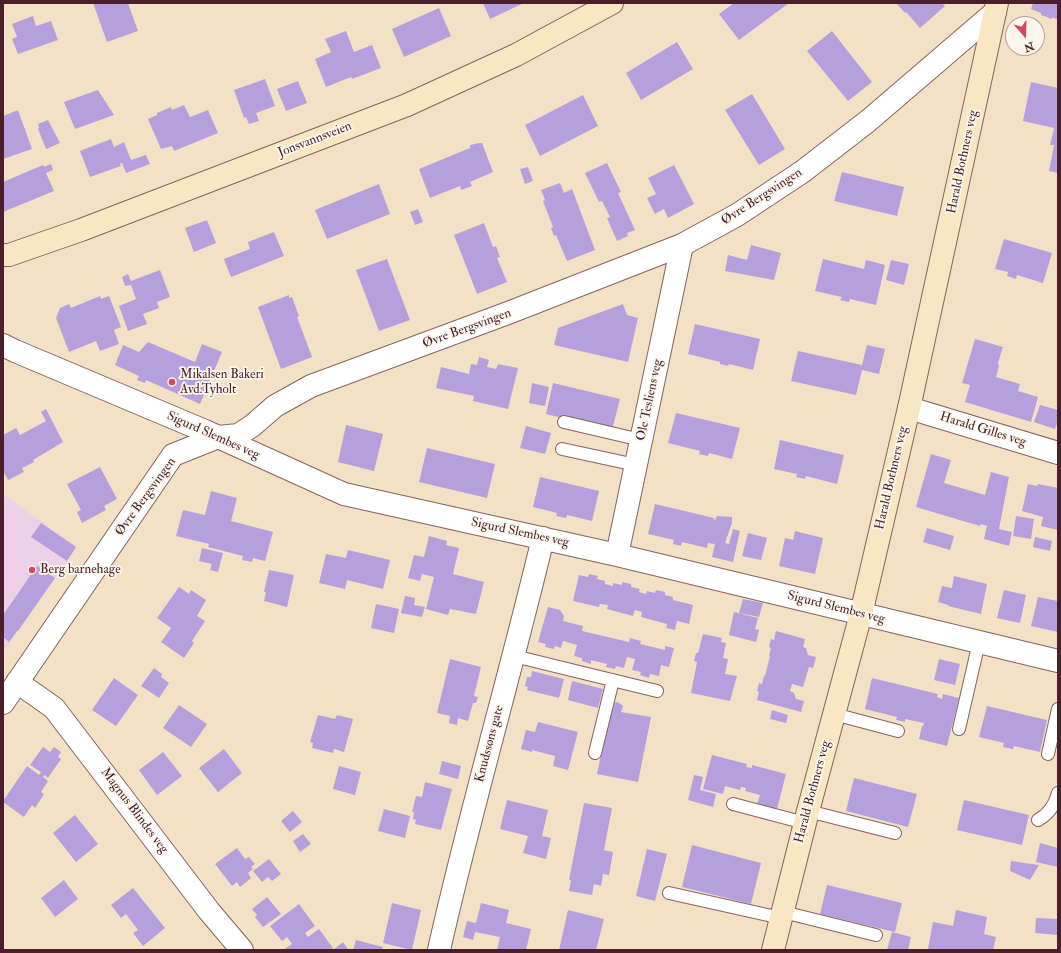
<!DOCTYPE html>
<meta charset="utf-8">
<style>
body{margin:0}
#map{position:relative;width:1061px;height:953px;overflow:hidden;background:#f3e1c5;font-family:"IM FELL Double Pica",serif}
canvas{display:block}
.frame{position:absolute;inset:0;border:4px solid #4a1f2b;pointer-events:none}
.north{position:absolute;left:1005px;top:16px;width:40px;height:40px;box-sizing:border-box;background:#fbf7ec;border:1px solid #b4a19f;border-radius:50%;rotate:160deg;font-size:11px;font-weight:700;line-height:16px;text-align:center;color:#4a1f2b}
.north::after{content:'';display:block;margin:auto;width:14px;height:18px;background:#d1495b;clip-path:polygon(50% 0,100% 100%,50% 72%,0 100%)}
</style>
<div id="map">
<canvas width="1061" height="953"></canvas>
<div class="frame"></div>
<div class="north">N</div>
</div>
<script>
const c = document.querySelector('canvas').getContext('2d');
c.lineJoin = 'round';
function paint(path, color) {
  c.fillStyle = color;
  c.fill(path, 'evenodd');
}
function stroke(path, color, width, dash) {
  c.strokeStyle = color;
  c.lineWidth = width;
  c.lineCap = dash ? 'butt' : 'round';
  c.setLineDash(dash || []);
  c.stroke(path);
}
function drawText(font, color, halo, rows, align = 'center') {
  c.font = font + ' "IM FELL Double Pica",serif';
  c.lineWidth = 3.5;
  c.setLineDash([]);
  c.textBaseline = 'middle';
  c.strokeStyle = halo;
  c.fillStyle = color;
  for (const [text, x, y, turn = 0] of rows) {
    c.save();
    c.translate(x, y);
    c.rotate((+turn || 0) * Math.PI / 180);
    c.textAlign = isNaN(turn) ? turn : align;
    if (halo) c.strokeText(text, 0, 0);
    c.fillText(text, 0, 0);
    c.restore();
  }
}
paint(new Path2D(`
 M3,494l74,53 -74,105z`), '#eed0e8');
paint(new Path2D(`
 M93,3h35l10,28 -31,11z
 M483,3h41l-34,16z
 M734,3h55l-50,37 -20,-26z
 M899,3h43l3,3 -25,22 -14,-16 -1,1 -8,-9z
 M1033,3h25v17l-6,-3v2l-11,-4v-2l-10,-4z
 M439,8l12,28 -47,21 -12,-28z
 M33,16l3,10 15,-5 7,19 -40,14 -6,-15 5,-2 -5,-13z
 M346,31l8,21 18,-7 9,23 -29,11 -1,-2 -25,10 -11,-28 16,-7 -6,-13z
 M832,31l40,51 -24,19 -41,-50z
 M677,42l16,27 -52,31 -15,-27z
 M265,79l10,27 -19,7 3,8 -10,3 -3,-7 -2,1 -10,-28z
 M298,81l9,22 -21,8 -9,-22z
 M1031,82l27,6v85l-9,-2 5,-26h-4l4,-17 -31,-7z
 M98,90l16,25 -39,14 -11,-27z
 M752,94l33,55 -26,16 -34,-55z
 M583,95l15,31 -58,30 -15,-31z
 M184,105l6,12 18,-7 10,23 -44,18 -2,-5 -11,3 -13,-30 9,-4v-2l14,-6 1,3z
 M18,110l14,39 -29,10v-43z
 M48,120l12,23 -14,6 -8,-20 1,-1 -1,-4z
 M111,139l3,8 10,-5 7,18 15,-5 4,9 -24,9 -4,-10h-2l1,3 -31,11 -10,-26z
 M479,143h3l11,29 -23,10 2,4 -11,4 -1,-4 -30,12 -11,-29 51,-21v-3z
 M607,163l14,29 -3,1 17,37 -8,3 1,3 -11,5 -10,-23 3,-1 -8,-16 -3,1 -14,-29z
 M51,164l2,6 -7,3 8,18 -51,21v-30l40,-17 1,2z
 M674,165l20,39 -26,14 -4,-9 -9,5 -8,-16 9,-4 -8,-16z
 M528,167l5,14 -8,3 -5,-15z
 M842,172l62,15 -7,29 -63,-15z
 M560,183l4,10 8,-4 23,61 -28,11 -11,-26 -2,1 -3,-8 2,-1 -10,-26 2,-1 -4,-10z
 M379,184l11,30 -63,25 -12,-29z
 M418,209l5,13 -8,3 -5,-13z
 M207,220l9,23 -22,9 -9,-24z
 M484,223l9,24 3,-1 4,11 -3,1 10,24 -30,12 -23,-59z
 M274,232l10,24 -53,21 -7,-18 26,-10 -2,-7z
 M1004,239l48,14 -9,30 -26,-8 -1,4 -9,-3 1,-4 -13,-3z
 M751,245l30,8 -7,27 -49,-9 3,-16 19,5z
 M387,259l23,61 -31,11 -23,-61z
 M823,259l41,10 2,-9 19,5 -9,40 -26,-6 -1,3 -9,-2 2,-3 -27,-6z
 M891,260l18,4 -5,21 -18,-5z
 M160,270l10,27 -13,5 2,6 -16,6 4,10 -19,7 -9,-25 17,-7 -5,-14 -6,1 -3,-9 6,-3 3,7z
 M289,295v3l3,-1 7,19 -2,1 15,40 -31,12 -23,-62z
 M100,296l1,3 8,-3 12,31 -7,3 5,14 -19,7 -4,-10 -27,11 -13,-34 4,-10 9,-4 2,4z
 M623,304l4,11 11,3 -10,44 -74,-17 4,-17z
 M695,324l65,15 -7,31 -24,-6 -1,2 -8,-2v-2l-32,-8z
 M975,339l28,8 -5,16 1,3 -3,11 24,7 -2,7 20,6 -7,25 -66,-20 5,-17 -8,-2z
 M148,342l47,20 7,-18 20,8 -22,52 -54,-24 -1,3 -8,-3 2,-4 -24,-11 8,-20 16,7z
 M867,345l18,4 -6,25 -17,-4 -6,25 -65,-14 7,-30 64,14z
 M479,357l10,3 -2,7 9,2 2,-5 20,4 -10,41 -35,-8 1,-5 -38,-8 5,-21 28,7 2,-10 6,1z
 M532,383l17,4 -4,19 -16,-3z
 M553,383l67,16 -8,31 -66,-16z
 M1040,405l18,5v10l-3,9 -21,-7z
 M46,409l17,33 -30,18 1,2 -12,6 2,4 -16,8 -5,-9v-36l13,-7 4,7 26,-14 -5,-9z
 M676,413l64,15 -8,31 -23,-6 -1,3 -9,-2 1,-3 -32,-8z
 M346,425l37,9 -9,37 -36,-9z
 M526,426l25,7 -6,21 -25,-6z
 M780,440l64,15 -7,29 -31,-8 -1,3 -9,-2 1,-3 -23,-5z
 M427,448l68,16 -8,34 -68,-16z
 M931,454l20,6 -7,23 41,12 6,-23 18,5 -10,52 13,3 -3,14 -25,-7 3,-13 -6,-2 -1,2 -64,-19z
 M100,467l17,32 -13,7 2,4 -24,13 -5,-11 4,-2 -14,-26z
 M540,477l59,14 -7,30 -25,-6 -1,3 -10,-2 1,-3 -24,-6z
 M1028,484l9,2 1,-2 20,4v42l-17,-4 2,-9 -21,-6z
 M211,491l26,7 -6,23 42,11 -8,29 -12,-3 -1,4 -10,-2 1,-4 -35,-9 1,-3 -33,-8 7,-26 22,5z
 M655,504l59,14v2h1l2,-4 15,1v6l-7,20 4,1 4,-15 7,2 -7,31 -21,-5 3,-13 -7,-1 -1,5 -25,-6 -1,4 -8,-2 1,-4 -26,-6z
 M1016,516l18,3 -3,20 -18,-3z
 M41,523l35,24 -9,14 -36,-24z
 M927,528l27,8 -4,14 -27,-8z
 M795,531l28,7 -8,36 -36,-8 6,-28 8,2z
 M748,533l19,5 -6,22 -19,-4z
 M429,536l18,5 -1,4 13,3 -6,26 31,8 -8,32 -26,-5 -2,6 -22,-6 8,-32 -12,-3 -2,7 -12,-3 6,-23 10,2z
 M1035,537l17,4 -2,10 -17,-4z
 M202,548l21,5 -5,19 -8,-2 2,-6 -13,-3z
 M348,550l42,10 -7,29 -36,-9 -2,9 -26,-6 7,-29 20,4z
 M37,566l18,12 -37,53h-1l-8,11 -6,-5v-22z
 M269,570l25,5 -7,32 -23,-6 2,-9h-2z
 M589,574l9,2 -1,3 8,2v3l8,2v-3l9,2v-3l9,2v3l9,2 -1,3 7,2 1,-3 8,2 1,-3 9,2v3l8,2v3l20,5 -4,19 -12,-3 -2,9 -9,-2 1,-4 -26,-7 1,-5 -7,-2 -2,6 -26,-7 1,-4 -8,-1 -1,3 -26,-6 6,-26 9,2z
 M954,576l33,8 -6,30 -33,-8v-1l-10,-3 4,-16 10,2z
 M179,587l10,7 2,-4 15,10 -9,16 8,5 -13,20 2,2 -10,15 -23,-16 10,-14 -14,-10z
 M1004,590l22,5 -6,28 -23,-5z
 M405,596l10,2 -1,7 11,2 -3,10 -21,-4z
 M1038,597l20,4v31l-27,-6z
 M743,599l20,4 -4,14 -20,-4z
 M376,604l23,5 -5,24 -23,-5z
 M548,607l12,3 4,6 -1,5 20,5 -1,5 47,11 1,-4 11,3 -1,3 25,6v-4l9,2 -5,19 -8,-2 -2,11 -9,-2 -1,4 -9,-3 1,-3 -9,-2 3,-11 -8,-2 -3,11 -8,-2 -1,3 -9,-2 1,-3 -16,-4v4l-9,-3v-3l-8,-2 3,-11 -14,-4 -2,7 -6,-2 -1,3 -9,-2 1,-3 -8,-2z
 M734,612l24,6 -3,11 4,1 -3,12 -27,-7z
 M776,631l29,8 -2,8 3,1 2,7 8,2 -3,11 -4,-1 -6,20 -11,-3 -2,7 4,2 2,6 8,2 -3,11 -44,-12 2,-8 -2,-1 2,-8 3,1 2,-8h1l5,-20h-1l2,-8 -2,-1 2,-8 3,1z
 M703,634l19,4 -1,4 5,1 -3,15 5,1 -3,15 12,2 -7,25 -39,-8 6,-31 -3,-1 2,-8h2z
 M450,659l31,8 -7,29 4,1 -2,6h-3l-5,18 -10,-3 -1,7 -8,-2 1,-7 -13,-3z
 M939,659l21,5 -5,21 -21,-5z
 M154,668l8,6 -1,3 8,6 -10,15 -18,-12z
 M532,671l32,8 -5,19 -32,-8 1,-3 -3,-1 2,-9h4z
 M114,678l24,17 -22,31 -24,-16z
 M872,678l66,16 -1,3 5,2 1,-5 16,4 -12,48 -28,-7 3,-13h1l1,-3 -19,-4v3l-9,-2 1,-3 -32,-8z
 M572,681l31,8 -5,19 -30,-8z
 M618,702l5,4 -2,6 30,5 -13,65 -41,-8 15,-71z
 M179,705l28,19 -16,23 -28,-19z
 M987,706l60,14 -7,32 -26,-6 -1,3 -10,-2 1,-4 -25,-6z
 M772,710l16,5 -2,8 -16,-4z
 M318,715l17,4 2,-4 16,4 -9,33 -10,-3 -1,4 -21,-5 1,-5 -3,-1z
 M538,722l40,10 -10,38 -15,-4 2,-10 -23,-6v2l-11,-3 5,-19 9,2z
 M43,747l7,5 4,-5 7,5 -3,5 3,2 -13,19 -3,-3 -2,2 5,4 -7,11 3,2 -9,14 -3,-3 -8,12 -21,-15v-1l24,-35 12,9 2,-3 -11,-7z
 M224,749l18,24 -24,19 -19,-24z
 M163,752l19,24 -25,19 -18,-25z
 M712,755l35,9 -1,3 6,1v-3l34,9 -9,35 -8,-2 -1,4 -10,-3 1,-4h-2l3,-9 -15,-4 1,-3 -5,-1 -1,3 -15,-4 -2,8 -20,-5z
 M442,761l19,5 -3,13 -19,-5z
 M339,766l22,6 -6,23 -22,-6z
 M694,775l9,2 -3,13 16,4 -3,13 -25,-7z
 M854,778l63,16 -9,33 -62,-16z
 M425,782l27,7 -11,41 -26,-6 1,-4 -3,-1 1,-7h-2l4,-16 6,1z
 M507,800l41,10 -6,26 9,2 -5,21 -23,-6 5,-17 -28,-7z
 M964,800l65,15 -7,30 -65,-15z
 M584,803l28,5 -8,42 9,2 -4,23 -6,-1 -2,12 -7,-2 -2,11 -23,-4 2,-11h-2z
 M384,809l26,7 -5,22 -27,-7z
 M293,811l9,11 -12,10 -9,-11z
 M75,815l23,29 -22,18 -23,-29z
 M303,834l8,10 -11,8 -7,-11z
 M1040,843l18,5v19l-22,-5z
 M692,845l69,18 -10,41 -69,-17z
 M237,848l8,11 4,-2 6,7 -4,3 2,2 -5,4 3,5 -11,9 -3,-5 -5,4 -17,-22z
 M647,849l20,5 -12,47 -19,-5z
 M269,859l12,15 -9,7 -4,-4 -6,5 -9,-11z
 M1011,861l28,4 -9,15 -20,-9z
 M64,880l14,19 -23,18 -14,-19z
 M827,885l75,18 -7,29 -75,-18z
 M133,888l32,40 -22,18 -10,-13 5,-3 -12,-16 -5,4 -10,-13z
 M267,897l14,17 -18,13 -8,-10 2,-2 -5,-6z
 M392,903l29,7 -9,40 -29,-7z
 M481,903l28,7 -3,13 25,6 -5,21h-29l3,-13 -25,-5 -2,8 -10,-3 4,-16 9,2z
 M299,904l16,22 -10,7 3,4 11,-8 14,19 -2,2h-48l9,-6 -5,-7 -5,4 -12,-15z
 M568,910l36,9 -8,31h-37z
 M956,910l31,7 -3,17 12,3 -3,13h-58l-7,-1 5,-27 20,4z
 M1036,918l22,1v16l-23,-2z
 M892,932l19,5 -3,13h-21z
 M356,940l27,7 -1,3h-29z
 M343,942l5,7 -15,1z`), '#b5a0dd');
const lane = new Path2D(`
 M564,422l77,18
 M562,449l74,16
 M514,656l143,35
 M834,714l64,17
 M959,729l20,-87
 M595,753l18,-73
 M1048,754l10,-45
 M733,804l72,19
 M808,811l87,22
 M1038,820c11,-6 17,-15 20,-27
 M669,893l112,25
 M783,912l93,23`);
const street = new Path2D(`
 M3,345l12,6 190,80 139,63 273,61 441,106
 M909,408l149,45
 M617,555l65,-310
 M17,682l37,26 155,203 33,39
 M3,703l170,-248 45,-18 20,-2 14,-9 23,-20 36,-20 197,-73 174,-68 55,-30 65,-43 66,-51 127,-109
 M439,950c31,-138 71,-274 104,-412`);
const secondary = new Path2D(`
 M3,255h6l72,-25 326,-125 109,-50 96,-52
 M773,950l35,-139 53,-197 48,-206 88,-405`);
stroke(lane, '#856361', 14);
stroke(street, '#856361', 24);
stroke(secondary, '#856361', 24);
stroke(lane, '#fff', 12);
stroke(street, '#fff', 22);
stroke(secondary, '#f9e7c3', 22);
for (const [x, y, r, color] of [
 [172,382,4,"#d1495b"],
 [32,570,4,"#d1495b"]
]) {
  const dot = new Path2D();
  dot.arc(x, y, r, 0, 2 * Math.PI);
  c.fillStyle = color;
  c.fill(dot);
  stroke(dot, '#fbf7ec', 1.5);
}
drawText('13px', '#4a1f2b', '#fbf7ec', [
 ["Jonsvannsveien",315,140,-21],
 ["Harald Bothners veg",963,162,-78],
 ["Øvre Bergsvingen",762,197,-33],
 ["Øvre Bergsvingen",467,329,-20],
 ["Ole Tesliens veg",650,400,-78],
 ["Harald Gilles veg",983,430,17],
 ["Sigurd Slembes veg",213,436,24],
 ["Harald Bothners veg",892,478,-77],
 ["Øvre Bergsvingen",146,497,-54],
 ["Sigurd Slembes veg",520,533,12],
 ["Sigurd Slembes veg",836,608,14],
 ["Knudssøns gate",490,744,-75],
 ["Harald Bothners veg",813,792,-75],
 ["Magnus Blindes veg",134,811,53]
]);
drawText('13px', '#4a1f2b', '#fbf7ec', [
 ["Mikalsen Bakeri",180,375],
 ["Avd.Tyholt",180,390],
 ["Berg barnehage",40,570]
], 'left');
</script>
